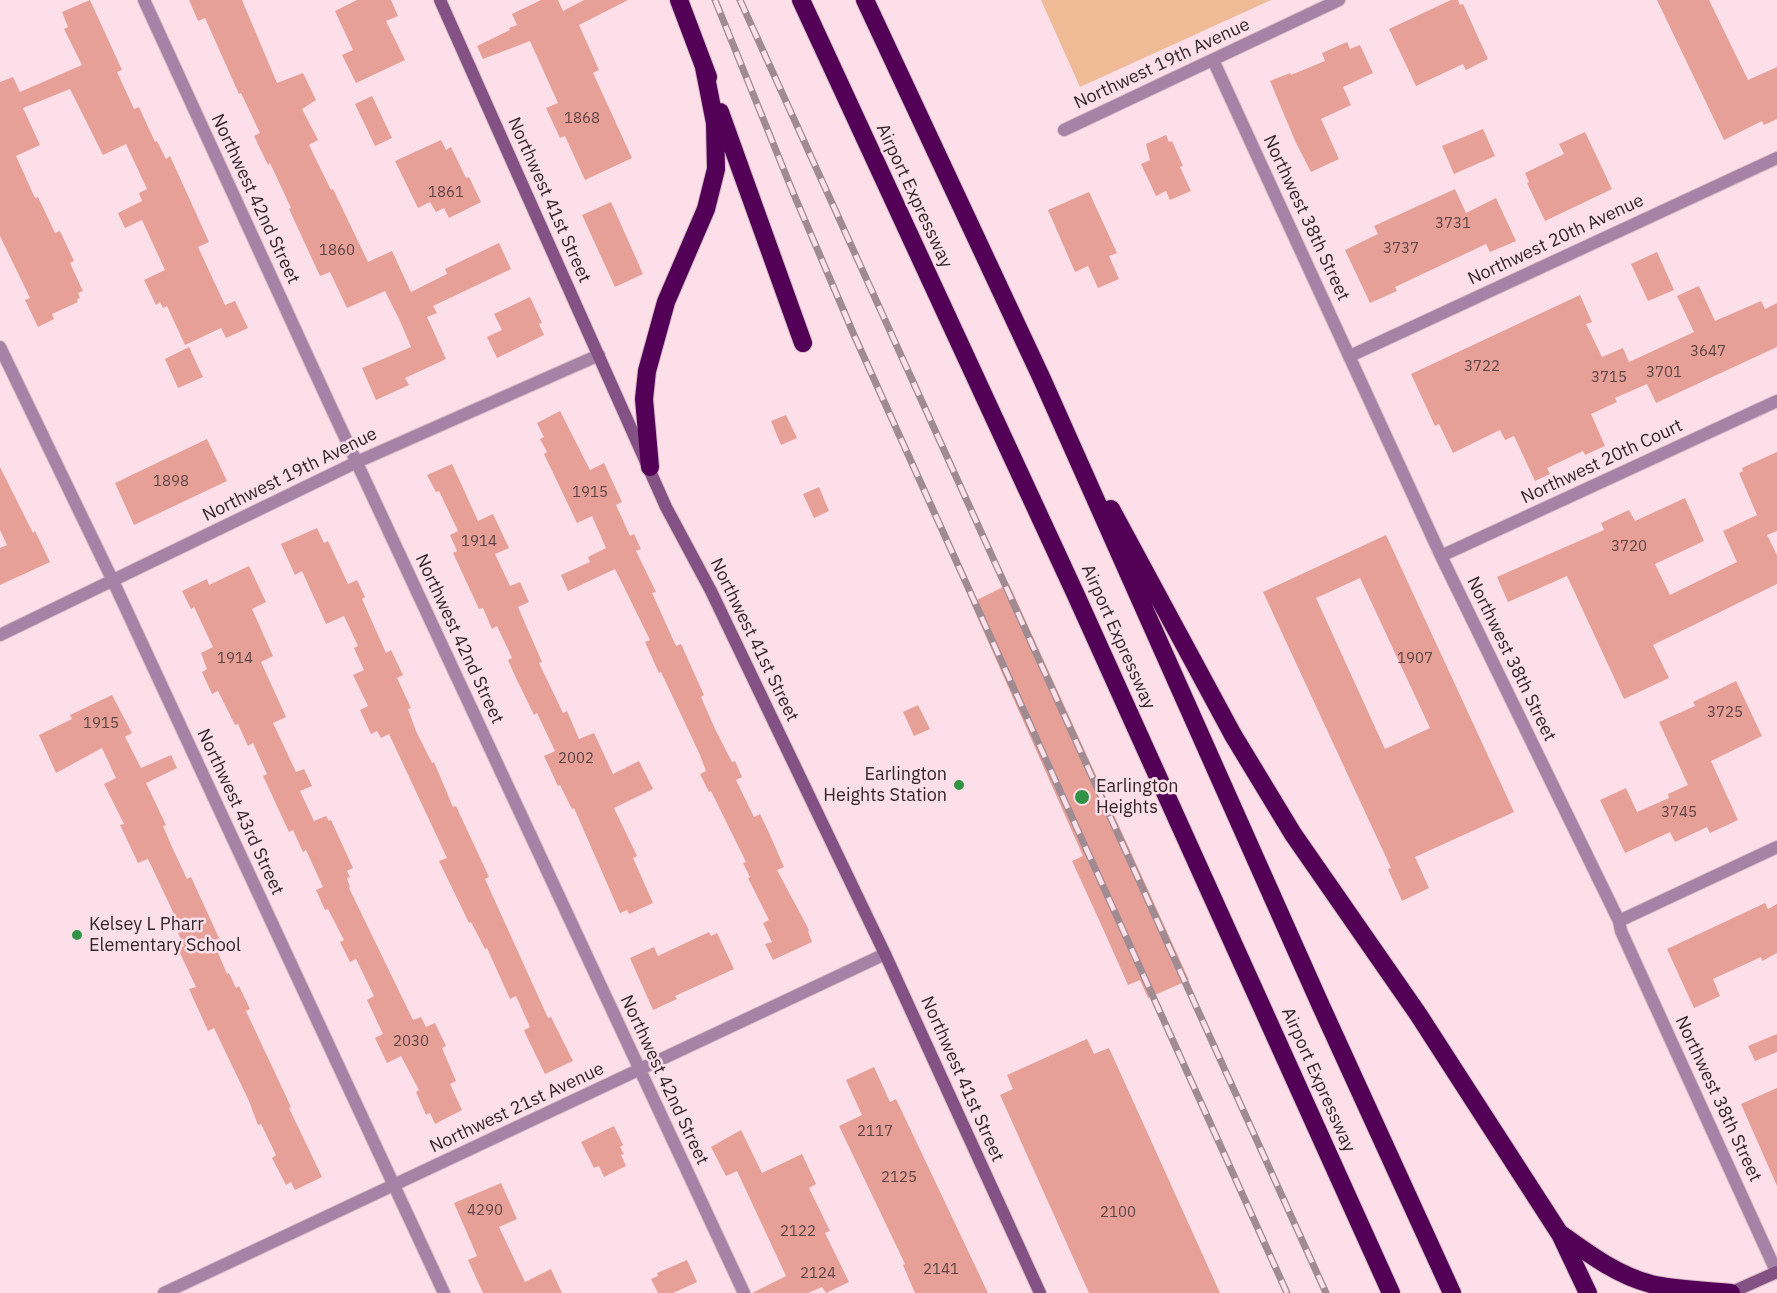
<!DOCTYPE html>
<style>
body{margin:0}
canvas{display:block;background:#fcdfe8}
</style>
<canvas width="1777" height="1293"></canvas>
<script>
const c = document.querySelector('canvas').getContext('2d');
c.lineJoin = 'round';
function paint(path, color) {
  c.fillStyle = color;
  c.fill(path, 'evenodd');
}
function stroke(path, color, width, dash) {
  c.strokeStyle = color;
  c.lineWidth = width;
  c.lineCap = dash ? 'butt' : 'round';
  c.setLineDash(dash || []);
  c.stroke(path);
}
function drawText(font, color, halo, rows, align = 'center') {
  c.font = font + ' "IBM Plex Sans",sans-serif';
  c.lineWidth = 5;
  c.setLineDash([]);
  c.textBaseline = 'middle';
  c.strokeStyle = halo;
  c.fillStyle = color;
  for (const [text, x, y, turn = 0] of rows) {
    c.save();
    c.translate(x, y);
    c.rotate((+turn || 0) * Math.PI / 180);
    c.textAlign = isNaN(turn) ? turn : align;
    if (halo) c.strokeText(text, 0, 0);
    c.fillText(text, 0, 0);
    c.restore();
  }
}
paint(new Path2D(`
 M1041,0h230l-191,87z`), '#efbb97');
paint(new Path2D(`
 M90,0l32,70 -5,2 17,37 5,-2 16,35 2,-1 9,18 4,-3 39,86 -11,5 27,58 10,-4 13,27 -22,10 -5,-10 -36,17 -18,-39 -4,2 -3,-6 -4,3 -12,-25 21,-10 -23,-50 -17,8 -7,-15 24,-12 -3,-8 8,-4 -21,-45 -23,11 -33,-66 -47,19 17,37 -24,11 19,42 3,-1 17,36 5,-2 14,30 -4,2 13,28 -5,2 2,5 -3,1 1,3 -26,12 2,5 -16,8 -13,-27 5,-2 -30,-62v-154l13,-5 7,15 62,-27 -18,-36 4,-2 -6,-15z
 M189,0h53l35,83 26,-10 13,27 -14,9 16,31 -9,5 22,45 2,-1 35,73 24,-11 19,41 36,-18 -2,-5 54,-26 12,26 -78,37 4,7 -10,4 19,42 -41,19 4,7 -33,15 -14,-32 49,-21 -11,-26 -15,-30 -38,17 -17,-36 -10,4 -31,-67 2,-1 -21,-45 -2,2 -14,-29 6,-3 -19,-40 -2,1 -34,-76 -7,3z
 M357,0h34l7,16 -12,5 19,39 -49,23 -14,-28 11,-5 -18,-39z
 M541,0h17l5,11 21,-11h44l-49,25 20,45 -6,3 39,85 -47,22 -20,-44 -5,2 -14,-30 12,-5 -28,-62 -47,18 -6,-13 33,-16 -1,-2 8,-3 -5,-11z
 M1451,0h7l2,5 3,-1 25,55 -22,11 -3,-6 -47,22 -27,-57z
 M1657,0h52l39,80 29,-13v52l-13,6 -2,-4 -38,19z
 M1347,42l3,7 10,-4 13,28 -30,14 8,18 -30,14 18,40 -28,13 -15,-29 -26,-62 20,-8 1,2 34,-14 -3,-8z
 M372,96l20,42 -17,8 -20,-42z
 M1483,129l12,27 -41,18 -12,-28z
 M1585,132l27,57 -67,32 -18,-38 2,-1 -4,-9 39,-19 -5,-10z
 M1166,135l3,7 3,-1 11,25 -3,1 11,24 -21,9 -4,-9 -10,5 -15,-32 9,-4 -4,-16z
 M441,140l5,10 5,-3 15,31 3,-1 12,25 -32,16 -5,-10 -8,4 -6,-10 -12,6 -23,-47z
 M1455,189l11,24 30,-15 20,43 -26,11 -4,-8 -91,43 2,4 -27,12 -25,-53 33,-16 -4,-8z
 M1089,192l28,61 -8,3 10,23 -21,9 -10,-22 -13,6 -27,-62z
 M611,202l32,72 -28,13 -33,-72z
 M1657,252l17,38 -26,11 -17,-37z
 M1699,286l16,35 46,-20 4,8 12,-6v44l-121,56 -9,-19 -32,14 2,4 -26,12 14,32 -20,9 -2,-4 -36,17 3,6 -15,7 -21,-45 -9,4 -5,-10 -47,23 -14,-29 -4,2 -24,-52 169,-79 12,27 -6,2 16,33 21,-9 6,14 65,-30 -17,-36z
 M530,297l12,26 -3,1 5,11 -47,23 -10,-21 15,-7 -8,-16z
 M189,347l14,30 -25,11 -13,-29z
 M560,411l30,59 14,-7 18,39 -6,3 14,31 4,-2 7,15 -5,2 20,41 -4,1 24,53 5,-2 23,51 -3,2 14,32 17,33 3,-1 7,16 -6,3 18,37 6,-3 10,21 14,32 -7,3 32,60 -1,1 4,11 -39,18 -8,-16 7,-2 -9,-19 6,-3 -21,-42 2,-1 -7,-14 3,-1 -35,-71 -2,1 -9,-18 6,-3 -6,-16 -39,-83 -2,1 -14,-31 5,-2 -35,-71 -47,22 -7,-16 29,-13 -2,-5 18,-9 -14,-32 -15,7 -33,-69 3,-2 -7,-13 4,-2 -7,-14z
 M786,415l11,23 -16,7 -10,-24z
 M207,439l20,42 -93,44 -19,-42z
 M1777,452v79l-10,4 10,20v29l-124,61 16,33 -45,21 -57,-123 -59,26 -11,-25 107,-47 -3,-7 28,-13 6,11 50,-23 19,43 -49,23 15,31 67,-33 -14,-31 34,-16 -18,-42 4,-2 -1,-3z
 M452,464l26,57 15,-7 16,34 -14,6 15,32 10,-4 9,20 -11,5 24,55 -3,1 24,50 4,-2 12,28 15,-6 19,41 26,-13 14,28 -39,19 23,48 -4,2 20,45 -24,11 -2,-4 -7,3 -46,-105 -2,1 -12,-24 -2,1 -14,-30 11,-5 -18,-38 -3,2 -19,-39 -7,-16 4,-2 -15,-32 -5,3 -9,-21 -4,1 -26,-56 4,-2 -7,-16 8,-4 -19,-40 -3,1 -9,-17z
 M0,467l33,66 2,-2 15,31 -50,23v-37l7,-3 -7,-15z
 M819,487l10,24 -15,7 -11,-24z
 M317,528l7,15 4,-2 20,43 9,-4 8,17 -3,2 24,54 5,-3 12,25 -6,3 14,30 -3,1 8,22 16,32 2,-1 19,45 3,-1 33,71 -4,2 63,139 3,-1 22,44 -28,13 -19,-39 -2,-5 6,-3 -14,-31 -6,3 -23,-51 -2,1 -14,-27 -2,1 -30,-62 8,-3 -58,-124 -8,4 -4,-7 -6,3 -11,-24 8,-4 -15,-31 11,-5 -10,-22 4,-2 -14,-30 -18,8 -24,-53 -7,4 -14,-31z
 M1386,535l128,277 -99,45 14,31 -27,13 -14,-32 3,-1 -128,-276zM1360,578l70,150 -45,21 -69,-151z
 M249,566l17,36 -14,7 21,47 -12,6 25,55 -13,6 23,49 8,-3 8,17 -12,5 14,30 12,-5 3,5 2,-1 22,48 -6,3 3,6 -3,1 3,9 -1,1 64,132 8,-3 5,10 9,-4 11,23 -4,2 14,33 -6,3 12,26 -27,14 -5,-11 -4,2 -10,-23 3,-2 -18,-34 -14,7 -12,-25 8,-4 -16,-34 7,-4 -18,-37 -6,3 -10,-20 4,-2 -16,-31 -3,1 -9,-20 7,-3 -17,-37 -3,2 -10,-22 -4,2 -26,-56 4,-2 -14,-31 -5,3 -10,-22 -3,1 -17,-34 -6,3 -10,-22 5,-3 -6,-16 12,-6 -19,-40 -3,2 -9,-18 25,-12 2,6z
 M1009,584l180,396 -41,18 -8,-18 -12,5 -28,-63 -28,-61 11,-5 -112,-253z
 M1736,681l26,55 -51,25 27,59 -28,13 -3,-6 -32,15 -5,-10 -45,21 -25,-53 26,-12 11,24 32,-14 -1,-4 20,-9 -29,-63 36,-16 -2,-4z
 M112,695l20,38 -7,4 16,31 30,-13 6,13 -31,15 20,42 -3,1 9,21 15,32 4,-2 28,61 -6,3 14,33 2,-1 7,15 3,-2 11,23 -4,2 45,96 -2,1 33,69 -27,13 -4,-8 -5,3 -14,-27 4,-3 -15,-31 -3,1 -9,-24 -35,-73 -6,3 -19,-42 7,-2 -18,-38 6,-3 -6,-13 4,-2 -34,-72 -10,4 -18,-38 4,-1 -20,-40 12,-6 -14,-30 -46,25 -17,-38 33,-16 -2,-4z
 M918,705l12,24 -16,7 -11,-24z
 M1765,903l3,6 9,-5v49l-15,8 -1,-4 -48,22 7,17 -26,12 -27,-59z
 M709,932l2,4 6,-3 17,36 -59,27 2,3 -24,11 -23,-52 24,-11 4,9z
 M1777,1034v18l-22,9 -7,-15z
 M1087,1039l7,15 15,-6 111,245h-131l-89,-198 13,-6 -6,-14z
 M874,1067l16,35 6,-3 92,194h-73l-12,-28 2,-1 -66,-138 23,-11 -16,-35z
 M1777,1088v98l-36,-82z
 M614,1126l9,19 -3,2 4,7 -3,1 5,11 -22,11 -5,-11 -5,2 -13,-26z
 M741,1130l21,43 40,-19 14,30 -7,4 21,43 -5,2 24,49 -23,11 -4,-6 -14,6h-56l34,-17 -49,-105 -11,5 -15,-29z
 M501,1183l16,36 -18,8 26,55 26,-13 11,24h-79l-15,-33 9,-4 -23,-53z
 M687,1260l10,22 -24,11h-15l-7,-14 7,-3 -1,-3z`), '#e7a098');
const street = new Path2D(`
 M144,0l185,403 415,890
 M1213,60l228,496 178,365 2,10 156,342
 M1064,130l275,-130
 M0,347l113,234 331,712
 M1350,356l427,-198
 M1441,556l336,-155
 M0,635l357,-173 242,-107
 M1619,921l158,-74
 M164,1293l721,-339`);
const secondary = new Path2D(`
 M440,0l226,507 45,84 174,363 155,339
 M1730,1293l47,-21`);
const highway = new Path2D(`
 M679,0l29,77
 M801,0l274,593 316,700
 M865,0l177,379 279,627 131,287
 M720,112l83,231
 M650,467l-6,-68 3,-28 19,-69 40,-93 10,-40 -1,-46 -11,-56
 M1111,509l122,226 60,99 125,180 142,220 28,59
 M1561,1234c28,20 56,41 90,50 26,6 54,6 80,9`);
stroke(street, '#d7bec6', 14);
stroke(secondary, '#d7bec6', 14);
stroke(highway, '#d7bec6', 20);
stroke(street, '#a682a6', 12);
stroke(secondary, '#845184', 12);
stroke(highway, '#530057', 18);
const rail = new Path2D(`
 M715,0l77,190 62,145 433,958
 M740,0l586,1293`);
stroke(rail, '#a08b92', 7);
stroke(rail, '#fcdfe8', 4.5, [14]);
for (const [x, y, r, color] of [
 [959,785,6,"#329245"],
 [1082,797,8,"#329245"],
 [77,935,6,"#329245"]
]) {
  const dot = new Path2D();
  dot.arc(x, y, r, 0, 2 * Math.PI);
  c.fillStyle = color;
  c.fill(dot);
  stroke(dot, '#fcdfe8', 2);
}
drawText('15px', '#5e4445', null, [
 ["1868",582,119],
 ["1861",446,193],
 ["3731",1453,224],
 ["3737",1401,249],
 ["1860",337,251],
 ["3647",1708,352],
 ["3722",1482,367],
 ["3701",1664,373],
 ["3715",1609,378],
 ["1898",171,482],
 ["1915",590,493],
 ["1914",479,542],
 ["3720",1629,547],
 ["1914",235,659],
 ["1907",1415,659],
 ["3725",1725,713],
 ["1915",101,724],
 ["2002",576,759],
 ["3745",1679,813],
 ["2030",411,1042],
 ["2117",875,1132],
 ["2125",899,1178],
 ["4290",485,1211],
 ["2100",1118,1213],
 ["2122",798,1232],
 ["2141",941,1270],
 ["2124",818,1274]
]);
drawText('18px', '#302529', '#fcdfe8', [
 ["Northwest 19th Avenue",1162,64,-25],
 ["Airport Expressway",914,196,65],
 ["Northwest 42nd Street",255,199,65],
 ["Northwest 41st Street",549,200,66],
 ["Northwest 38th Street",1306,218,65],
 ["Northwest 20th Avenue",1556,240,-25],
 ["Northwest 20th Court",1602,462,-25],
 ["Northwest 19th Avenue",290,475,-26],
 ["Airport Expressway",1118,637,66],
 ["Northwest 42nd Street",459,639,65],
 ["Northwest 41st Street",754,640,64],
 ["Northwest 38th Street",1511,659,64],
 ["Northwest 43rd Street",240,812,65],
 ["Northwest 41st Street",962,1079,66],
 ["Northwest 42nd Street",664,1080,65],
 ["Airport Expressway",1318,1080,66],
 ["Northwest 38th Street",1718,1099,65],
 ["Northwest 21st Avenue",517,1108,-25]
]);
drawText('18px', '#302529', '#fcdfe8', [
 ["Earlington",947,775,"right"],
 ["Heights Station",947,796,"right"],
 ["Earlington",1096,787],
 ["Heights",1096,808],
 ["Kelsey L Pharr",89,925],
 ["Elementary School",89,946]
], 'left');
</script>
